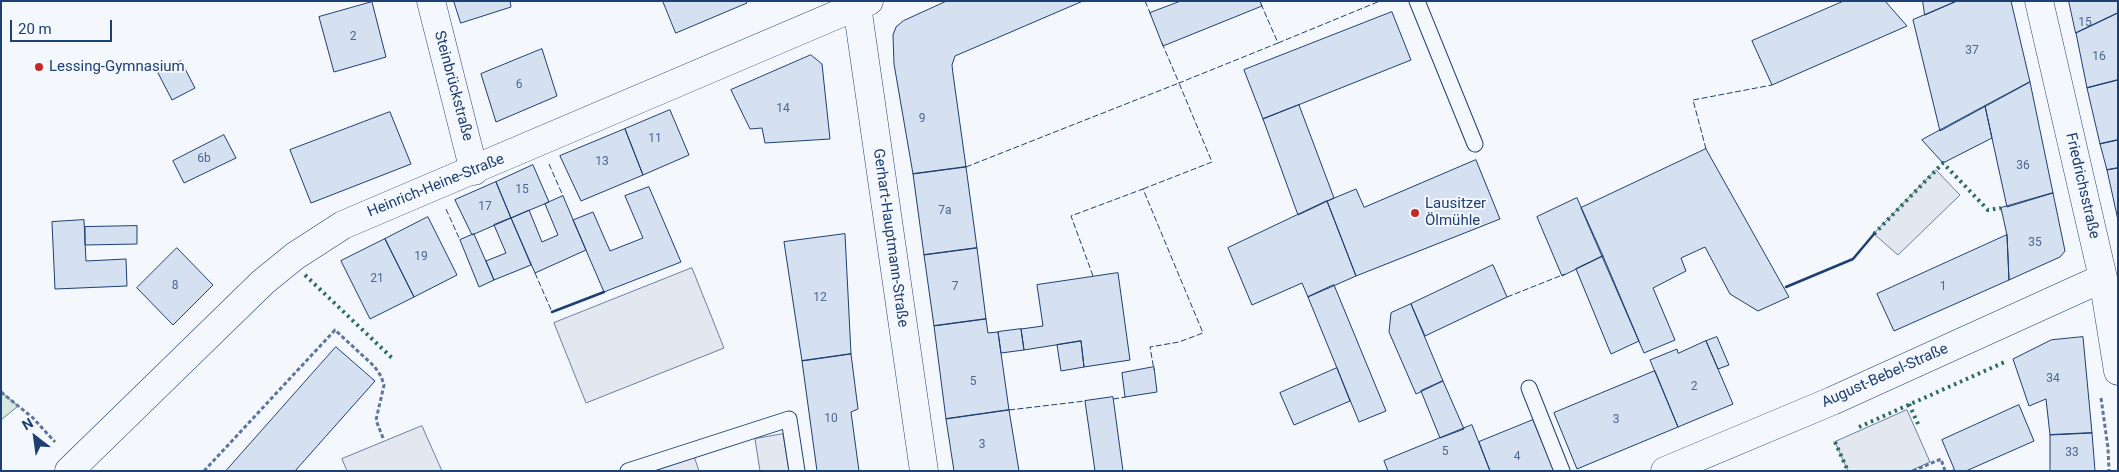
<!DOCTYPE html>
<meta charset="utf-8">
<style>
body{margin:0}
#map{position:relative;width:2119px;height:472px;overflow:hidden;background:#f4f7fb;font-family:Roboto,sans-serif}
canvas{display:block}
.frame{position:absolute;inset:0;border:2px solid #1d3f73;pointer-events:none}
.north{position:absolute;left:10px;top:412px;width:50px;height:50px;-webkit-text-stroke:4px #f4f7fb;paint-order:stroke;rotate:330deg;font-size:14px;font-weight:700;line-height:20px;text-align:center;color:#1d3f73}
.north::after{content:'';display:block;margin:auto;width:18px;height:22px;background:#1d3f73;clip-path:polygon(50% 0,100% 100%,50% 72%,0 100%)}
.scale{position:absolute;left:10px;top:20px;width:102px;height:22px;box-sizing:border-box;border:2px solid #1d3f73;border-top:0;padding-left:6px;font-size:15px;line-height:18px;white-space:nowrap;color:#1d3f73;-webkit-text-stroke:4px #f4f7fb;paint-order:stroke}
</style>
<div id="map">
<canvas width="2119" height="472"></canvas>
<div class="frame"></div>
<div class="north">N</div>
<div class="scale">20 m</div>
</div>
<script>
const c = document.querySelector('canvas').getContext('2d');
c.lineJoin = 'round';
function paint(path, color) {
  c.fillStyle = color;
  c.fill(path, 'evenodd');
}
function stroke(path, color, width, dash) {
  c.strokeStyle = color;
  c.lineWidth = width;
  c.lineCap = dash ? 'butt' : 'round';
  c.setLineDash(dash || []);
  c.stroke(path);
}
function drawText(font, color, halo, rows, align = 'center') {
  c.font = font + ' Roboto,sans-serif';
  c.lineWidth = 4;
  c.setLineDash([]);
  c.textBaseline = 'middle';
  c.strokeStyle = halo;
  c.fillStyle = color;
  for (const [text, x, y, turn = 0] of rows) {
    c.save();
    c.translate(x, y);
    c.rotate((+turn || 0) * Math.PI / 180);
    c.textAlign = isNaN(turn) ? turn : align;
    if (halo) c.strokeText(text, 0, 0);
    c.fillText(text, 0, 0);
    c.restore();
  }
}
const green = new Path2D(`
 M1,392l17,14 -17,14z`);
paint(green, '#d7e8df');
stroke(green, '#687fa3', 1);
const parking = new Path2D(`
 M1936,170l24,25 -62,60 -24,-21z
 M692,268l32,80 -138,55 -32,-80z
 M1907,410l23,52 -20,9h-62l-13,-29z
 M422,426l20,45h-95l-5,-12z
 M783,434l6,37h-29l-5,-32z
 M694,456l5,15h-49z`);
paint(parking, '#e3e8f0');
stroke(parking, '#687fa3', 1);
const building = new Path2D(`
 M454,1h56l1,6 -50,16z
 M663,1h83l1,2 -71,30z
 M947,1h136l-128,55 -3,9 1,9 13,93 -53,7 -19,-110 -1,-29 3,-8 7,-6z
 M1181,1h79l2,5 -99,40 -13,-33z
 M1844,1h41l22,25 -135,59 -20,-44z
 M1923,1h34l-32,14z
 M1957,1h54l19,81 -90,49 -27,-111z
 M2069,1h49v12l-42,20z
 M372,2l14,55 -52,15 -15,-55z
 M1392,12l19,48 -148,59 -19,-49z
 M2118,13v67l-31,8 -11,-55z
 M542,49l15,47 -61,26 -15,-48z
 M811,55l11,9 8,75 -65,4 -3,-15 -12,1 -19,-39z
 M181,61l14,27 -23,12 -14,-27z
 M2118,80v60l-18,4 -13,-56z
 M2030,82l23,111 -46,14 -22,-101z
 M1299,105l35,93 -36,17 -35,-96z
 M1985,106l7,32 -49,25 -21,-23z
 M670,110l19,45 -46,20 -18,-46z
 M390,112l21,52 -100,39 -21,-53z
 M625,129l18,46 -62,26 -21,-45z
 M224,135l12,23 -52,25 -11,-22z
 M2118,140v28l-11,2 -7,-26z
 M1706,149l83,148 -31,14 -28,-17 -25,-47 -24,11 5,13 -33,17 22,52 -31,13 -63,-145z
 M1476,160l24,59 -144,57 -29,-75 29,-12 8,18z
 M533,165l16,37 -38,16 -15,-36z
 M966,167l11,81 -53,7 -11,-81z
 M2118,168v52l-11,-50z
 M496,182l15,36 -39,17 -17,-35z
 M649,187l32,75 -77,30 -31,-72 20,-8 17,39 33,-13 -18,-42z
 M2053,193l12,58 -5,6 -51,23 -2,-45 -6,-27z
 M563,196l23,54 -51,23 -24,-55 18,-8 13,32 16,-7 -13,-31z
 M1577,198l26,58 -41,20 -25,-59z
 M1327,201l29,75 -48,21 -6,-14 -50,22 -24,-57z
 M428,217l29,58 -43,22 -29,-58z
 M511,218l20,47 -37,15 -8,-19 20,-8 -12,-28z
 M84,220l2,41 40,-2 1,27 -72,3 -3,-67z
 M137,226v18l-52,1v-18z
 M474,234l20,46 -15,7 -19,-47z
 M845,234l6,120 -49,7 -18,-119z
 M2007,235l2,45 -115,51 -17,-37z
 M385,239l29,58 -44,22 -29,-58z
 M177,248l36,37 -40,40 -36,-37z
 M977,248l9,71 -52,7 -10,-71z
 M1603,256l36,85 -28,13 -35,-85z
 M1493,265l14,32 -82,39 -14,-32z
 M1118,273l12,87 -46,7 -3,-26 -57,9 -3,-21 22,-3 -6,-41z
 M1334,285l52,126 -27,11 -51,-125z
 M1411,304l32,77 -27,13 -27,-62 2,-19z
 M986,319l2,14 10,-1 11,78 -63,9 -12,-93z
 M1021,329l3,21 -23,3 -3,-21z
 M1717,337l12,28 -11,4 -12,-28z
 M2083,337l9,96 -42,2 -4,-36 -17,7 -16,-47 38,-19z
 M1081,341l3,26 -23,4 -4,-26z
 M1706,341l27,63 -55,23 -28,-67 27,-11 1,4z
 M336,347l39,34 -80,90h-69z
 M851,354l7,55 -7,3 8,59h-42l-15,-110z
 M1154,367l3,25 -32,5 -3,-24z
 M1337,368l13,33 -56,24 -14,-32z
 M1655,371l23,56 -101,42 -23,-56z
 M1443,381l21,48 -24,9 -19,-47z
 M1113,397l10,74h-28l-10,-70z
 M2019,405l15,36 -68,30h-11l-13,-31z
 M1009,410l10,61h-65l-8,-52z
 M1533,420l21,51h-64l-11,-29z
 M1472,425l18,46h-102l-4,-10z
 M2092,433l3,38h-45v-36z`);
paint(building, '#d5e0f0');
stroke(building, '#1d3f73', 1);
const service = new Path2D(`
 M1417,1l58,143
 M1529,388l33,83
 M628,471l161,-52 8,52`);
const minor = new Path2D(`
 M431,1l43,170
 M2039,1l64,277 15,93
 M857,6l67,465
 M69,471l194,-189 32,-26 48,-31 526,-224
 M1665,471l167,-70 271,-123`);
stroke(service, '#1d3f73', 17);
stroke(minor, '#1d3f73', 29);
stroke(new Path2D(`
 M1,392l32,26 22,24
 M2101,398l7,50 1,23
 M204,471l131,-141 39,36 7,10 3,9 -8,35 7,18
 M1913,471l28,-12 4,12
 M1953,471l2,-1`), '#5e769c', 3, [4, 2.5]);
stroke(service, '#f4f7fb', 15);
stroke(minor, '#f4f7fb', 28);
stroke(new Path2D(`
 M1874,234l69,-71 45,47 13,-2
 M305,275l87,83
 M1909,404l10,22
 M1859,427l148,-66
 M1835,442l13,29`), '#2c6c60', 4, [2.5, 4]);
stroke(new Path2D(`
 M1145,1l6,14
 M1162,43l17,40 99,-40 -17,-39
 M1278,43l102,-42
 M1706,149l-13,-49 79,-15
 M549,164l14,32
 M966,167l213,-84 33,79 -69,27
 M446,209l14,31
 M535,273l17,39
 M1093,276l-22,-60 72,-27 60,144 -24,9 -29,5 4,23
 M1507,297l58,-23
 M1113,399l13,-2
 M1009,410l76,-9`), '#1d3f73', 1, [6, 2.5]);
stroke(new Path2D(`
 M1786,287l67,-28 21,-25
 M552,312l52,-20`), '#1d3f73', 2.5);
for (const [x, y, r, color] of [
 [39,67,5,"#c62828"],
 [1415,213,5,"#c62828"]
]) {
  const dot = new Path2D();
  dot.arc(x, y, r, 0, 2 * Math.PI);
  c.fillStyle = color;
  c.fill(dot);
  stroke(dot, '#f4f7fb', 2);
}
drawText('12px', '#4b6792', null, [
 ["15",2085,23],
 ["2",353,37],
 ["37",1972,51],
 ["16",2099,57],
 ["6",519,85],
 ["14",783,109],
 ["9",922,119],
 ["11",655,139],
 ["6b",204,159],
 ["13",602,162],
 ["36",2023,166],
 ["15",522,190],
 ["17",485,207],
 ["7a",945,211],
 ["35",2035,243],
 ["19",421,257],
 ["21",377,279],
 ["8",175,286],
 ["7",955,287],
 ["1",1943,287],
 ["12",820,298],
 ["34",2053,379],
 ["5",973,382],
 ["2",1694,387],
 ["10",831,419],
 ["3",1616,420],
 ["3",982,445],
 ["5",1445,452],
 ["33",2072,453],
 ["4",1517,457]
]);
drawText('15px', '#1d3f73', '#f4f7fb', [
 ["Lessing-Gymnasium",49,67],
 ["Lausitzer",1425,204],
 ["Ölmühle",1425,221]
], 'left');
drawText('15px', '#1d3f73', '#f4f7fb', [
 ["Steinbrückstraße",453,86,75],
 ["Heinrich-Heine-Straße",436,186,-22],
 ["Friedrichsstraße",2082,186,77],
 ["Gerhart-Hauptmann-Straße",890,238,82],
 ["August-Bebel-Straße",1885,376,-24]
]);
</script>
